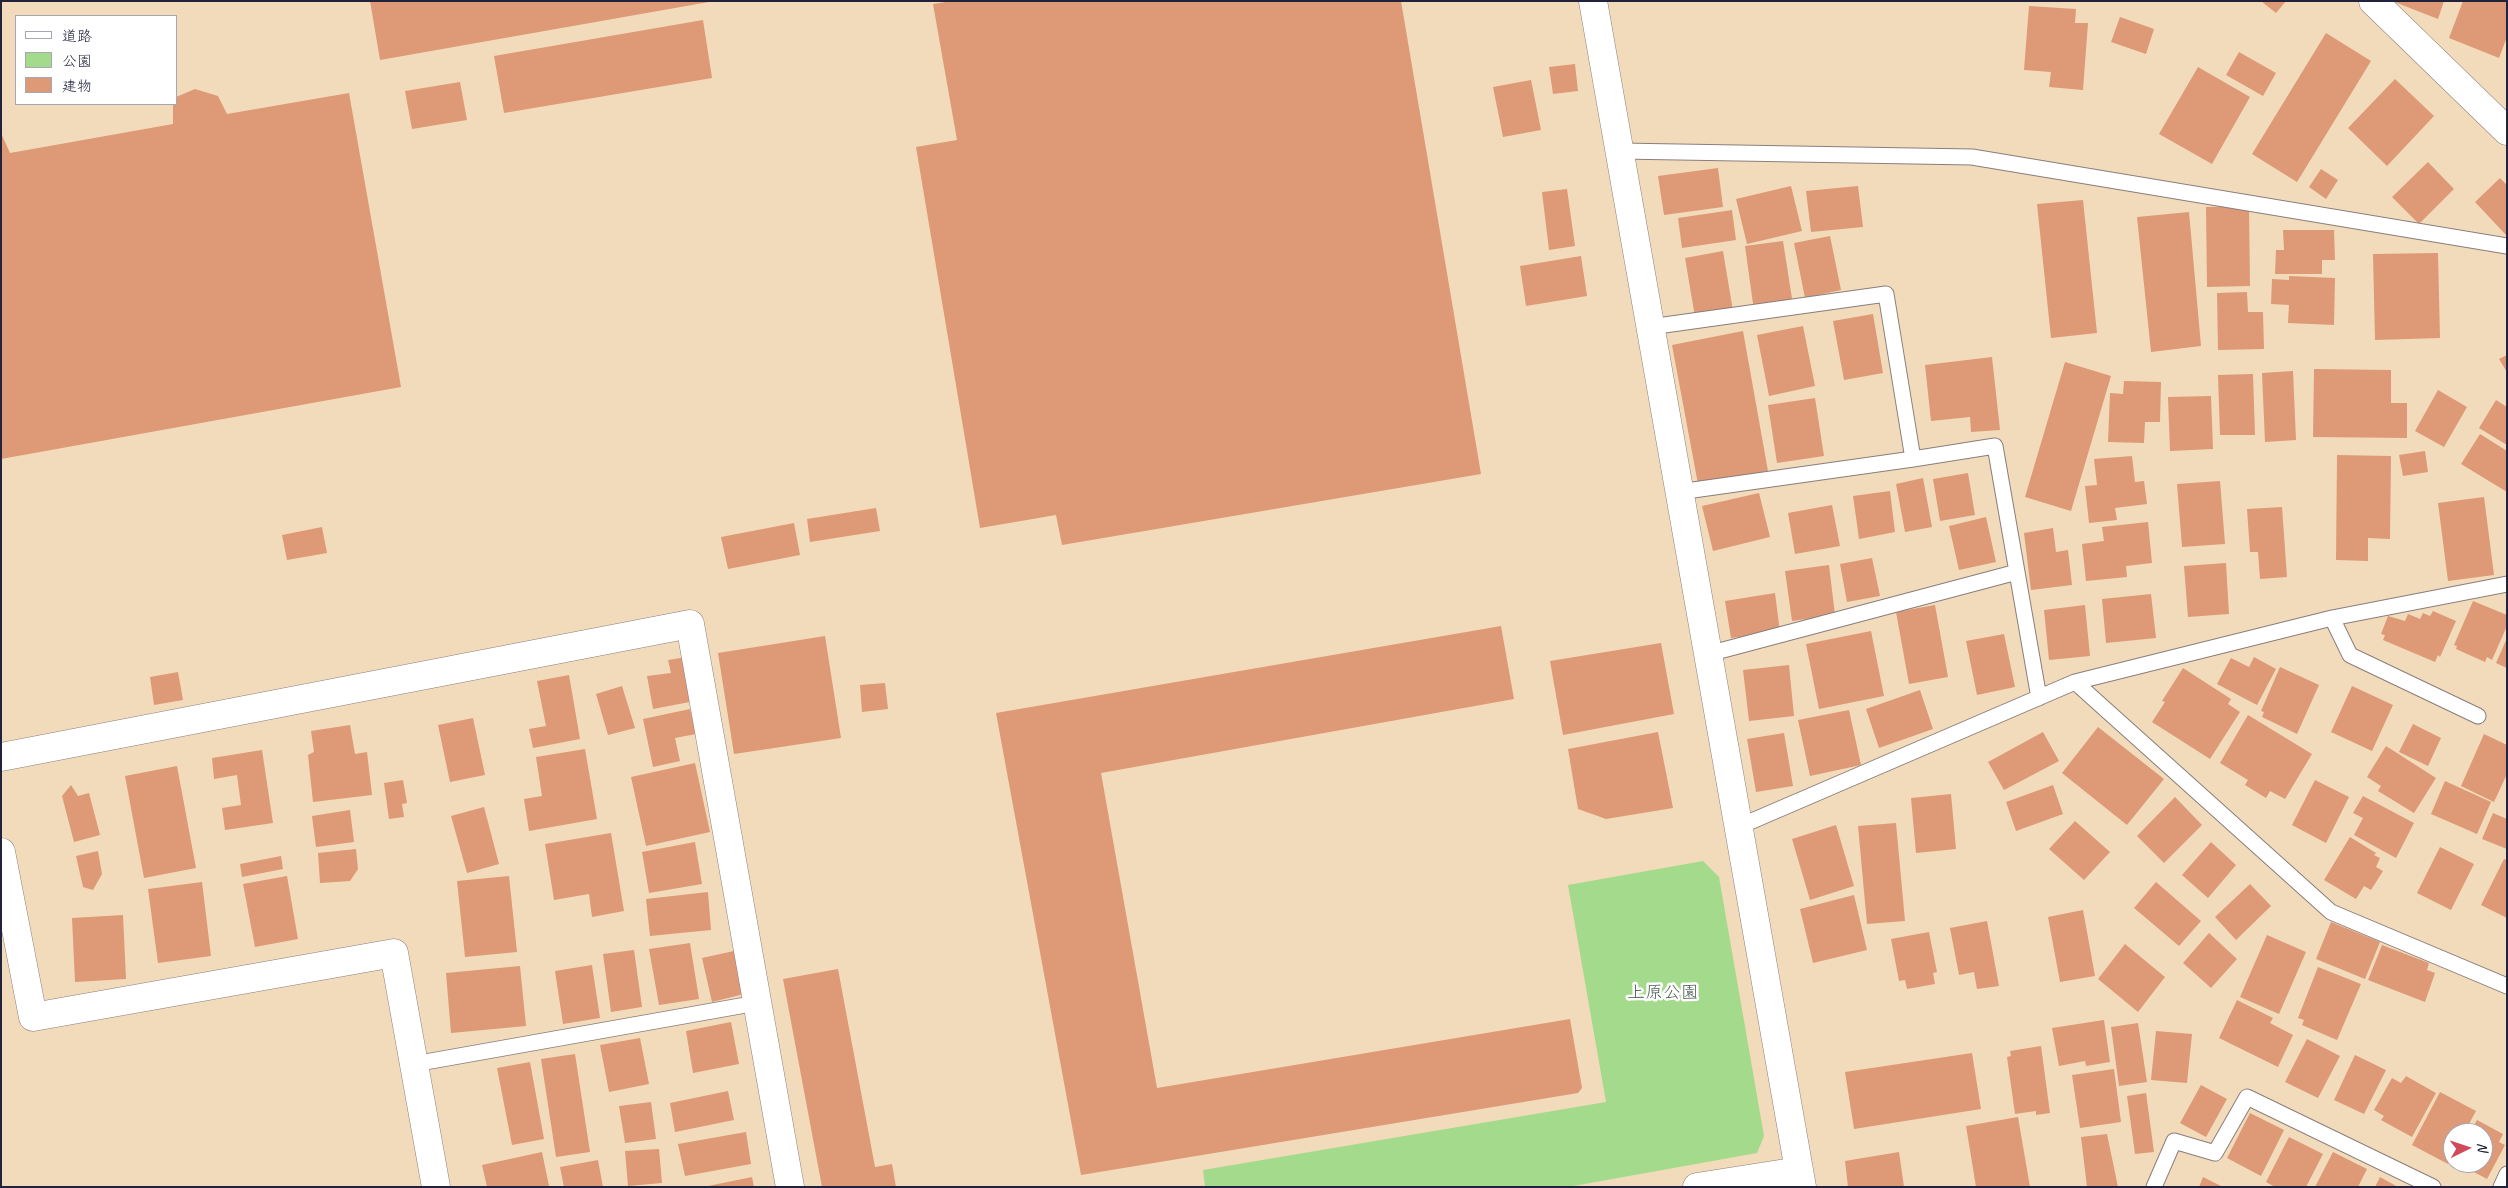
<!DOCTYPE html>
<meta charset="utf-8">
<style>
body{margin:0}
#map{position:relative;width:2508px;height:1188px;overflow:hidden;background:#f2dbbb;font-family:Caveat,"Klee One",sans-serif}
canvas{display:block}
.frame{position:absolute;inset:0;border:2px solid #22223b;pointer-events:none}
.legend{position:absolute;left:15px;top:15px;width:162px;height:90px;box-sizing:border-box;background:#fff;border:1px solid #a7a7b1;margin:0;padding:6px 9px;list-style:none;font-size:15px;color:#22223b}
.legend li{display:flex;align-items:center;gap:10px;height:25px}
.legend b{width:25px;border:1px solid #a7a7b1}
.north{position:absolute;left:2443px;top:1123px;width:50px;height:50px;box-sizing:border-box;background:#fff;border:1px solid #a7a7b1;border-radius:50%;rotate:86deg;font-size:14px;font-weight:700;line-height:20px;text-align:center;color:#22223b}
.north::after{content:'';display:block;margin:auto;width:18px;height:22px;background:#d1495b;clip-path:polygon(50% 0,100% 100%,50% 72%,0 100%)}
</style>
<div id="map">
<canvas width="2508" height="1188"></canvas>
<div class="frame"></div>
<ul class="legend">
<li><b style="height:6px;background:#fff"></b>道路</li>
<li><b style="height:14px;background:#a4da8b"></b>公園</li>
<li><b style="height:14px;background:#de9976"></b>建物</li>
</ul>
<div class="north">N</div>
</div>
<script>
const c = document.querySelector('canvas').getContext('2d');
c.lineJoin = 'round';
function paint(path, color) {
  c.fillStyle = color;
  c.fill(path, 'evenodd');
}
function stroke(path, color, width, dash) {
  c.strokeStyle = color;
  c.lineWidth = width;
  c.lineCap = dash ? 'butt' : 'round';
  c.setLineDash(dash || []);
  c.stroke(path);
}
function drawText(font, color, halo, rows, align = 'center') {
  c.font = font + ' Caveat,"Klee One",sans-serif';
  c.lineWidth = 5;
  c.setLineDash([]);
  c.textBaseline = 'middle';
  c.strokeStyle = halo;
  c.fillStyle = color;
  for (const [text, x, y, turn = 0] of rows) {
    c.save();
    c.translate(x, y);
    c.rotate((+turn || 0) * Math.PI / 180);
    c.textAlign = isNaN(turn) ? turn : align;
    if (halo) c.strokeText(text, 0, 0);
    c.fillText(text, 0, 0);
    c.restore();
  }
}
paint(new Path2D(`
 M1703,861l16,16 45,259 -7,17 -189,34h-363l-2,-17 403,-68 -38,-217z`), '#a4da8b');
paint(new Path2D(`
 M370,1h339v1l-329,58z
 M952,1h449l80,473 -419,71 -6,-30 -76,13 -64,-381 41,-7 -24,-136z
 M2261,1h25l-10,12z
 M2392,1h52l-6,18z
 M2463,1h44v36l-8,21 -50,-20z
 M2029,6l47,3 -1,14h13l-5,67 -34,-3 2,-15 -27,-2z
 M2120,17l34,12 -8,25 -35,-12z
 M703,20l9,58 -208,35 -10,-57z
 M2326,33l45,28 -74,121 -45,-28z
 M2239,52l37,21 -13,23 -37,-21z
 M1575,64l3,27 -25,3 -4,-27z
 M2198,67l52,30 -38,67 -53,-30z
 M2395,79l39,37 -47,50 -39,-38z
 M1531,80l10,50 -38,7 -10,-50z
 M460,82l7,38 -55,9 -7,-38z
 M195,89l23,7 9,18 122,-21 52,294 -400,72v-326l9,20 163,-29v-20h3v-7z
 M2428,162l26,27 -35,35 -27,-27z
 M1718,168l5,39 -59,8 -6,-39z
 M2321,169l17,11 -12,19 -17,-12z
 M2500,178l7,7v51l-32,-34z
 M1791,186l11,45 -55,13 -11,-45z
 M1858,186l5,41 -52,5 -5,-41z
 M1567,189l8,57 -26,4 -7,-58z
 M2083,200l14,133 -46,5 -14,-134z
 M2249,206l1,80 -43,1 -1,-80z
 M1732,210l4,30 -54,8 -4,-30z
 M2189,212l12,134 -50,6 -14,-135z
 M2283,230h51l1,30h-13v14h-47l1,-24h8z
 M1830,236l11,54 -36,8 -11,-55z
 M1783,241l10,64 -39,6 -9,-65z
 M1723,251l10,60 -38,6 -10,-59z
 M2438,253l2,85 -65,2 -2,-86z
 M1581,256l6,40 -61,10 -6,-40z
 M2289,276l46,2 -1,47 -46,-2 1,-18 -18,-1 1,-25 17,1z
 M2247,292l1,20h15l1,37 -46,1 -1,-57z
 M1873,314l10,59 -39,7 -11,-59z
 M1803,326l12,60 -46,10 -12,-61z
 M1743,331l25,140 -70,13 -26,-139z
 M2507,355v17l-8,-13z
 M1992,357l8,73 -29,2 -1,-15 -39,4 -6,-56z
 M2065,362l46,14 -40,135 -46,-14z
 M2314,369l77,1v33h16v35l-94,-1z
 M2293,371l3,69 -31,2 -3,-69z
 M2253,374l2,61h-35l-2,-60z
 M2124,381l37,1 -1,40h-15l-1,21 -36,-1 2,-49 13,1z
 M2438,390l29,17 -23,40 -29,-16z
 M2211,396l2,53 -43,2 -2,-54z
 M1815,398l9,58 -47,7 -9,-58z
 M2496,400l11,7v38l-28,-17z
 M2480,434l27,17v41l-46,-28z
 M2425,451l3,21 -25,4 -4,-21z
 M2337,455l54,1 -1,83 -22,-1v23l-32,-1z
 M2132,456l3,26 9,-1 3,23 -32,4 2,12 -28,3 -4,-37 12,-1 -3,-26z
 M1968,473l7,42 -35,6 -7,-42z
 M1923,478l9,49 -27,5 -9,-48z
 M2220,481l5,63 -43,3 -5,-63z
 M1890,491l5,41 -36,7 -6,-43z
 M1759,493l11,44 -57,14 -11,-45z
 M2484,497l10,78 -46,6 -10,-78z
 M1832,505l8,41 -45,8 -7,-41z
 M2282,507l5,70 -27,2 -2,-27h-8l-3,-43z
 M876,508l4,23 -70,11 -3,-23z
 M1986,517l10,45 -37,8 -10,-44z
 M2148,522l4,41 -26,3 1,11 -41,4 -4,-37 22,-3 -2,-14z
 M794,523l6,32 -72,14 -7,-32z
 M322,527l5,26 -40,7 -5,-25z
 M2053,528l3,24 12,-2 4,35 -41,5 -7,-57z
 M1872,558l8,38 -33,6 -7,-38z
 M2226,563l3,51 -41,3 -4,-51z
 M1829,565l6,50 -43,6 -7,-50z
 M1775,593l5,39 -49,6 -6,-37z
 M2151,594l5,44 -50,5 -4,-44z
 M2473,601l34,14v11l-15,34 -5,-3 -2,5 -29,-13 1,-3 -3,-1z
 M1935,605l13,72 -39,7 -13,-72z
 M2085,605l5,51 -41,4 -5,-50z
 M2433,611l23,10 -16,36 -2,-2 -3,7 -52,-22 2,-5 -4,-1 7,-18 17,5 3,-7 12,5 3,-6 7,3z
 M1501,626l13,73 -413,74 56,315 413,-69 12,69 -4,5 -497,82 -85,-462z
 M1871,631l13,65 -65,13 -13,-65z
 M2004,634l11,53 -38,8 -11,-54z
 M825,636l16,102 -107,16 -16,-101z
 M2507,638v30l-11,-5z
 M1661,643l13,71 -111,21 -13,-74z
 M687,657l8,44 -42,8 -6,-33 24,-3 -3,-13z
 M2254,657l22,12 -19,36 -40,-21 14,-26 18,9z
 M1789,665l5,51 -45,5 -6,-51z
 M2280,667l39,18 -22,49 -35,-17 2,-5 -3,-1z
 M2183,668l48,31 -3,5 12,8 -30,47 -58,-37 13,-20 -3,-1z
 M178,672l5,28 -29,5 -4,-28z
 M569,675l11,64 -47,9 -4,-19 17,-3 -9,-45z
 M885,683l3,26 -26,3 -2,-27z
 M622,686l13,42 -27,7 -12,-41z
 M2352,686l41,19 -21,46 -41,-19z
 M1920,690l13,39 -54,19 -13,-39z
 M690,709l6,25 -21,4 5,23 -27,6 -10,-48z
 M1849,710l12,55 -51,11 -12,-56z
 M2248,715l64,39 -27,45 -15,-8 -4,7 -21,-13 3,-5 -28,-17z
 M473,718l12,57 -35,7 -12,-57z
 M2413,724l28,14 -13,28 -29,-14z
 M350,725l5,29 12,-2 5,43 -59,7 -5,-47 6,-3 -3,-21z
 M2098,727l66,52 -37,46 -65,-52z
 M1658,732l15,76 -67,11 -28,-10 -10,-60z
 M2043,732l16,29 -55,29 -16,-28z
 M1784,733l9,53 -37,6 -9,-53z
 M2484,734l23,11v29l-13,28 -33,-16z
 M2386,746l50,32 -22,35 -36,-22 3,-5 -14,-9z
 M585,749l12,70 -68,12 -5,-32 18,-3 -6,-39z
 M262,750l11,73 -48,7 -3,-22 19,-3 -4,-30 -23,4 -2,-21z
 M695,763l15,69 -64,14 -15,-69z
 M177,766l19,102 -52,10 -19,-102z
 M403,780l4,23 -5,1 2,13 -15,2 -5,-36z
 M2315,780l34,17 -23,46 -34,-18z
 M2445,781l46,21 -14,32 -46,-20z
 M71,785l7,11 11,-3 11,42 -26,7 -12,-46z
 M2053,785l10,29 -47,17 -10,-29z
 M1951,794l5,55 -40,4 -5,-55z
 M2363,796l51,27 -18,35 -42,-23 9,-17 -10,-5z
 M2175,797l27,28 -38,38 -27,-27z
 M484,807l15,57 -32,9 -16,-57z
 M350,810l4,32 -38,5 -4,-31z
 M2493,813l14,6v30l-25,-10z
 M2075,821l35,31 -26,28 -35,-31z
 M1896,823l9,98 -38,3 -9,-98z
 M1836,825l18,61 -44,14 -18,-61z
 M611,833l13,78 -32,6 -3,-23 -35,6 -9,-56z
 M2350,837l26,16 -2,2 6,3 -4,9 7,4 -12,19 -7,-4 -8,13 -32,-19z
 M695,842l7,42 -53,9 -7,-41z
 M2211,842l25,23 -28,33 -26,-23z
 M2440,847l34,17 -23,46 -34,-17z
 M356,849l2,20 -8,12 -30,2 -2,-30z
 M98,851l4,23 -9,16 -10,-3 -7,-31z
 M281,856l2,13 -41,8 -2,-13z
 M2504,859l3,1v58l-26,-13z
 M287,876l11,63 -43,8 -12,-63z
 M509,876l8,76 -52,5 -8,-76z
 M202,882l9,74 -53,7 -10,-74z
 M2156,882l45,39 -22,25 -45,-38z
 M2250,884l21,22 -35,34 -21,-23z
 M708,892l3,38 -61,6 -4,-37z
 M1854,895l13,55 -54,13 -13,-54z
 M2083,910l12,66 -35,6 -12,-65z
 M123,915l3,64 -51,3 -3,-64z
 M1987,921l12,65 -22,3 -3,-17 -15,3 -9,-47z
 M2331,922l49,20 -15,37 -49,-20z
 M1929,932l8,40 -4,1 2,11 -28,5 -2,-9 -6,1 -8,-42z
 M2209,933l28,26 -26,29 -28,-25z
 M2267,935l39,17 -27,62 -39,-17z
 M690,943l9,56 -40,6 -10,-56z
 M2125,944l40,33 -27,35 -40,-33z
 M2382,945l47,18 -2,7 8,3 -10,29 -57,-22z
 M634,950l8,57 -31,5 -8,-58z
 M734,951l10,43 -32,8 -10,-44z
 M592,965l8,53 -37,6 -8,-53z
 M520,966l6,60 -75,7 -5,-60z
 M2318,967l43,17 -24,56 -35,-15 2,-5 -6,-2z
 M838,969l37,198 17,-3 4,23h-74l-39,-208z
 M2237,1000l36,18 -3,5 23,12 -15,32 -59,-29z
 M2104,1020l6,42 -24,4 -1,-5 -26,5 -7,-38z
 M731,1022l8,42 -46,9 -7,-42z
 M2138,1023l9,59 -28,4 -8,-59z
 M2156,1031l36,3 -5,49 -36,-3z
 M640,1038l9,46 -40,8 -9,-47z
 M2307,1039l33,17 -22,42 -33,-16z
 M2041,1046l9,67 -14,2v-4l-21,3 -8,-57 4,-1 -1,-5z
 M1972,1053l9,56 -127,20 -9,-57z
 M575,1054l15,98 -34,5 -15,-98z
 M2355,1055l31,15 -22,44 -30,-14z
 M530,1062l14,77 -32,6 -15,-77z
 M2114,1069l7,53 -41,6 -8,-53z
 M2406,1076l30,17 -24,44 -31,-17 3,-4 -10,-6 18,-32 9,5z
 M2201,1085l26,14 -21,38 -26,-14z
 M728,1091l6,29 -59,12 -5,-29z
 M2440,1092l36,19 -12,22h-11v22l-5,9 -36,-19z
 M2146,1093l8,59 -19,2 -8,-58z
 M651,1102l5,37 -31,4 -6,-37z
 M2250,1113l34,17 -23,46 -34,-18z
 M2018,1117l12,70h-54l-10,-61z
 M2477,1120l26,14 -4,8 6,3 -18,34 -30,-16h26v-30h-13z
 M746,1132l5,32 -66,12 -7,-32z
 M2107,1134l11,53h-31l-6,-50z
 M2289,1137l34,17 -17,33h-31l-9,-5z
 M659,1149l3,34 -34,3 -3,-35z
 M542,1152l7,34 -62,1 -5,-22z
 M1899,1152l5,35h-56l-3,-26z
 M2333,1152l34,17 -9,18h-43z
 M598,1160l5,27h-39l-4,-20z
 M752,1177l2,10h-46v-1z
 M2203,1177l20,10h-24z
 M2380,1177l18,10h-23z`), '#de9976');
const lane = new Path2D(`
 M1620,151l352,6 535,89
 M1650,327l236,-33 27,165 82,-13 44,252
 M1679,492l234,-33
 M2332,618l18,37 128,61
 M1708,654l309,-82
 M2075,682l256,230 176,74
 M1738,827l337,-145 257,-64 175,-34
 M414,1064l343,-61
 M2154,1187l20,-46 41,12 32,-56 186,90
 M2501,1187l6,-13`);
const street = new Path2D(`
 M1593,1l209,1186
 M2373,1l134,130
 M1,757l689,-133 100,563
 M1,852l32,165 361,-64 42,234
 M1697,1187l102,-16`);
stroke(lane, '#8a7e7b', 17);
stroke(street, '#8a7e7b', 29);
stroke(lane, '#fff', 15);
stroke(street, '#fff', 28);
drawText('18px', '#506257', '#fff', [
 ["上原公園",1663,993]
]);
</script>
